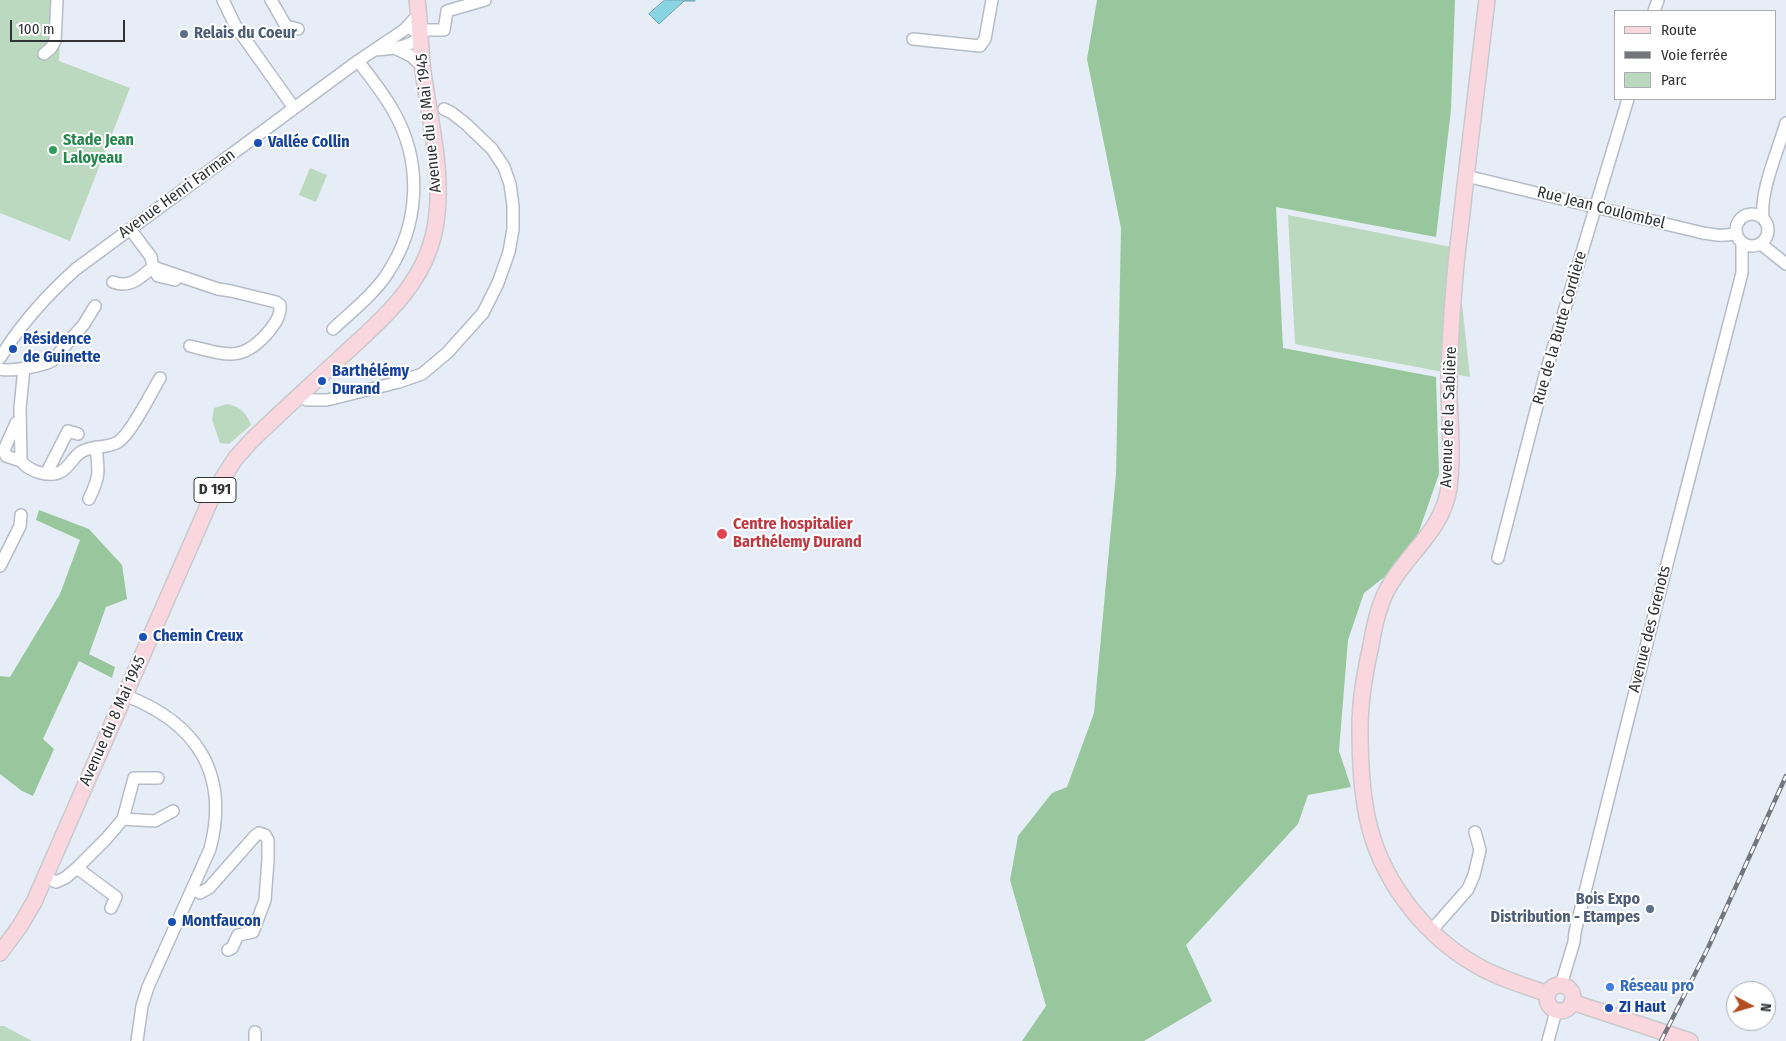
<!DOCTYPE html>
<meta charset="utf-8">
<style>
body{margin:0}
#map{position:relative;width:1786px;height:1041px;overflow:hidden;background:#e6edf7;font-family:"Fira Sans Condensed",sans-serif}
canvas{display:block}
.legend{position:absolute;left:1614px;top:10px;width:162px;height:90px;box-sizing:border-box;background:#fff;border:1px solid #acadaf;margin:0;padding:6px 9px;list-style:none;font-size:15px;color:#303236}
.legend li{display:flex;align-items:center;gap:10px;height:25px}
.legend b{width:25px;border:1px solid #acadaf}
.north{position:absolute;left:1726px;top:981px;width:50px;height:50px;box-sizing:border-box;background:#fff;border:1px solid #acadaf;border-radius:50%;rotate:96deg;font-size:14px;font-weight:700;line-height:20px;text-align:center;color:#303236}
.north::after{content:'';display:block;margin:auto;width:18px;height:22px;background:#b24d1f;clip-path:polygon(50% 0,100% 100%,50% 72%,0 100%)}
.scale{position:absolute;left:10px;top:20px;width:115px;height:22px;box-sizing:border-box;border:2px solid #303236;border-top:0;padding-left:6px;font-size:15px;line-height:18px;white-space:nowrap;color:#303236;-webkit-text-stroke:4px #fff;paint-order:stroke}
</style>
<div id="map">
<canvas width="1786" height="1041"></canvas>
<ul class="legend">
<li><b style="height:6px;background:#fad6de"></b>Route</li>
<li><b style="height:6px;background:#73767d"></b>Voie ferrée</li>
<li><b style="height:14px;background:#bbd9be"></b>Parc</li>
</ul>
<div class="north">N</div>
<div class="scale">100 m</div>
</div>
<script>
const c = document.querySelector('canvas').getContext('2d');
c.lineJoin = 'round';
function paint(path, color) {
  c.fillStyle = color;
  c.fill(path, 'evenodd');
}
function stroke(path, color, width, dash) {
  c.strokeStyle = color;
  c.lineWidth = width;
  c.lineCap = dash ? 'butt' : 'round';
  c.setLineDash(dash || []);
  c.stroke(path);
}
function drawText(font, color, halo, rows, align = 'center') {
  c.font = font + ' "Fira Sans Condensed",sans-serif';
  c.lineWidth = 4;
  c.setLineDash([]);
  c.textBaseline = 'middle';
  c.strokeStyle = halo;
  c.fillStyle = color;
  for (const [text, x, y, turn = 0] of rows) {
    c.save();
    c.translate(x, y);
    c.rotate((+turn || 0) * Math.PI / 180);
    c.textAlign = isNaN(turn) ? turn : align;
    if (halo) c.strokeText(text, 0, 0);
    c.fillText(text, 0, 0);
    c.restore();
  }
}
paint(new Path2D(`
 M0,0h62l-3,61 71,27 -60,153 -70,-28z
 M310,168l17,7 -11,27 -17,-7z
 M1288,215l168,33 14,129 -175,-33z
 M227,404c12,2 20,9 24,21l-22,19 -9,-1 -8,-23 2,-12z
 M0,1026h4l28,15h-32z`), '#bbd9be');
paint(new Path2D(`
 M1097,0h358l-4,110 -15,127 -160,-30 7,141 153,29 3,97 -29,83 -46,36 -16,47 -9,111 12,36 -43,8 -10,29 -112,121 26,56 -68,40h-122l24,-35 -36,-126 8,-44 34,-43 15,-6 27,-74 22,-239 5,-246 -34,-169z
 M39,510l50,19 33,36 5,34 -21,8 -17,47 26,13 -3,11 -33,-17 -36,78 11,10 -21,47 -11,-5 -22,-17v-98l10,1 50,-83 20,-54 -44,-20z`), '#99c79d');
const water = new Path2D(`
 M665,0h30v1h-11l-25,23 -10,-10z`);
paint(water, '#89d4e2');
stroke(water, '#6ea3ae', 1);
const minor = new Path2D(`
 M223,0l12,25 59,83
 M271,0l15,26 12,3
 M1654,11l4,-11
 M413,30h31l3,-19 38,-11
 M913,39l67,7 5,-7 7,-39
 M397,49l14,7 11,10
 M374,50c18,-1 31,-2 46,-12
 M44,54l7,-6 4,-7 2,-41
 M1466,176l237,57c12,2 21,4 33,0
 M1736 230a16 16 0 1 1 32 0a16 16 0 1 1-32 0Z
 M1763,218c-3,-28 15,-67 23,-95
 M130,229l21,28 2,10 5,9 17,4
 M1761,244l25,20
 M153,267l65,22 13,2 45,11 4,3c1,10 -4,17 -10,25 -27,33 -43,25 -80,16
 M113,282c17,7 28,-5 40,-15
 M333,329c19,-18 40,-34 54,-55 32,-48 36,-109 8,-160 -10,-19 -24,-36 -37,-53
 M0,358c20,-33 47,-63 76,-89l282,-208 46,-31 15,-16
 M24,368l-4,40 1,53c8,10 29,18 41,10 8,-5 11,-14 19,-19 11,-7 25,-3 37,-10 13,-8 33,-49 42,-64
 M0,369c10,3 43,-3 52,-8l32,-37 11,-18
 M299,396l8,4h20l72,-18 23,-8 25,-21 36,-40 15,-30 11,-31 4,-23v-23l-3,-22 -6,-17 -12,-18 -26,-25 -14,-11 -8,-4
 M20,421l-4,2 -12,27 2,6 15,5
 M46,474l22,-43 10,3
 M89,499c11,-23 10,-26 7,-52
 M1498,558l47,-183 83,-276
 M0,566l20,-40 1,-11
 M124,695c72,27 106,78 86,154l-62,138 -6,19 -5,35
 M123,819l32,2 18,-10
 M77,868l29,-29 17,-20 11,-41h24
 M45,877l11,5 9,-4 12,-10 39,29 -5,11
 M193,889l7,4 9,-5 46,-52 4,-3 6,2 3,5v20l-3,40 -12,32 -15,3 -6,13 -4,2
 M1431,931l37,-42 6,-14 6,-25 -5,-18
 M1561,985l13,-43 1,-10 82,-329 85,-330v-30
 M255,1032v9
 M1548,1041l8,-30`);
const major = new Path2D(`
 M1487,0c-8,65 -15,129 -23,194 -3,31 -8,62 -10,94 -3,35 -5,71 -5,106 1,31 4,63 0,94 -7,45 -44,66 -63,104 -8,16 -12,35 -15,53 -6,28 -11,54 -11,83 0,29 1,59 7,88 12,61 55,118 109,149 22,13 47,20 72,29
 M0,953l20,-27 14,-24 180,-410 21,-33 16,-18c29,-28 59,-55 89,-83 37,-34 80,-69 93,-121 14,-56 -4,-117 -11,-173 -2,-21 -2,-43 -5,-64
 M1547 998a13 13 0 1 1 26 0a13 13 0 1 1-26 0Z
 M1572,1002l118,39`);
stroke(minor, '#b6bcc7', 14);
stroke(major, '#c9cacb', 18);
stroke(minor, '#fff', 11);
stroke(major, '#fad6de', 15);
const rail = new Path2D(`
 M1661,1041l47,-93 78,-172`);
stroke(rail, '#73767d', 4.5);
stroke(rail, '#fff', 2.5, [8]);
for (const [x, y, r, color] of [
 [184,34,5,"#5c6f8a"],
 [258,143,5,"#1a4fb4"],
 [53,150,5,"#2e9e5b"],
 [13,349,5,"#1a4fb4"],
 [322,381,5,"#1a4fb4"],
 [722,534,6,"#e0444e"],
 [143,637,5,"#1a4fb4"],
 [1650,909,5,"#5c6f8a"],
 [172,922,5,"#1a4fb4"],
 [1610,987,5,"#3f7fe0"],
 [1609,1008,5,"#1a4fb4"]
]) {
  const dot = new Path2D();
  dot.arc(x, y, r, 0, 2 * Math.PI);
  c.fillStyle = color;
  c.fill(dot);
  stroke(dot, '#fff', 2);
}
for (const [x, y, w] of [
 [215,490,42]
]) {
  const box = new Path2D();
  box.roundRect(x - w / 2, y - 12.5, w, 25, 4);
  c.fillStyle = '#fff';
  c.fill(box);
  stroke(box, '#303236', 1);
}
drawText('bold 15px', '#303236', null, [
 ["D 191",215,490]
]);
drawText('bold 16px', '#4e5e75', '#fff', [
 ["Relais du Coeur",194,34],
 ["Bois Expo",1640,900,"right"],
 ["Distribution - Etampes",1640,918,"right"]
], 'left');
drawText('16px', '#303236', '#fff', [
 ["Avenue du 8 Mai 1945",429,123,-96],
 ["Avenue Henri Farman",177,194,-36],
 ["Rue Jean Coulombel",1601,208,14],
 ["Rue de la Butte Cordière",1560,328,-74],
 ["Avenue de la Sablière",1449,417,-88],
 ["Avenue des Grenots",1650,629,-76],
 ["Avenue du 8 Mai 1945",113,721,-66]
]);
drawText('bold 16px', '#27864d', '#fff', [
 ["Stade Jean",63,141],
 ["Laloyeau",63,159]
], 'left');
drawText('bold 16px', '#164399', '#fff', [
 ["Vallée Collin",268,143],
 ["Résidence",23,340],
 ["de Guinette",23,358],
 ["Barthélémy",332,372],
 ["Durand",332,390],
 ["Chemin Creux",153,637],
 ["Montfaucon",182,922],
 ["ZI Haut",1619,1008]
], 'left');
drawText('bold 16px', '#be3a42', '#fff', [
 ["Centre hospitalier",733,525],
 ["Barthélemy Durand",733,543]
], 'left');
drawText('bold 16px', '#366cbe', '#fff', [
 ["Réseau pro",1620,987]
], 'left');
</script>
